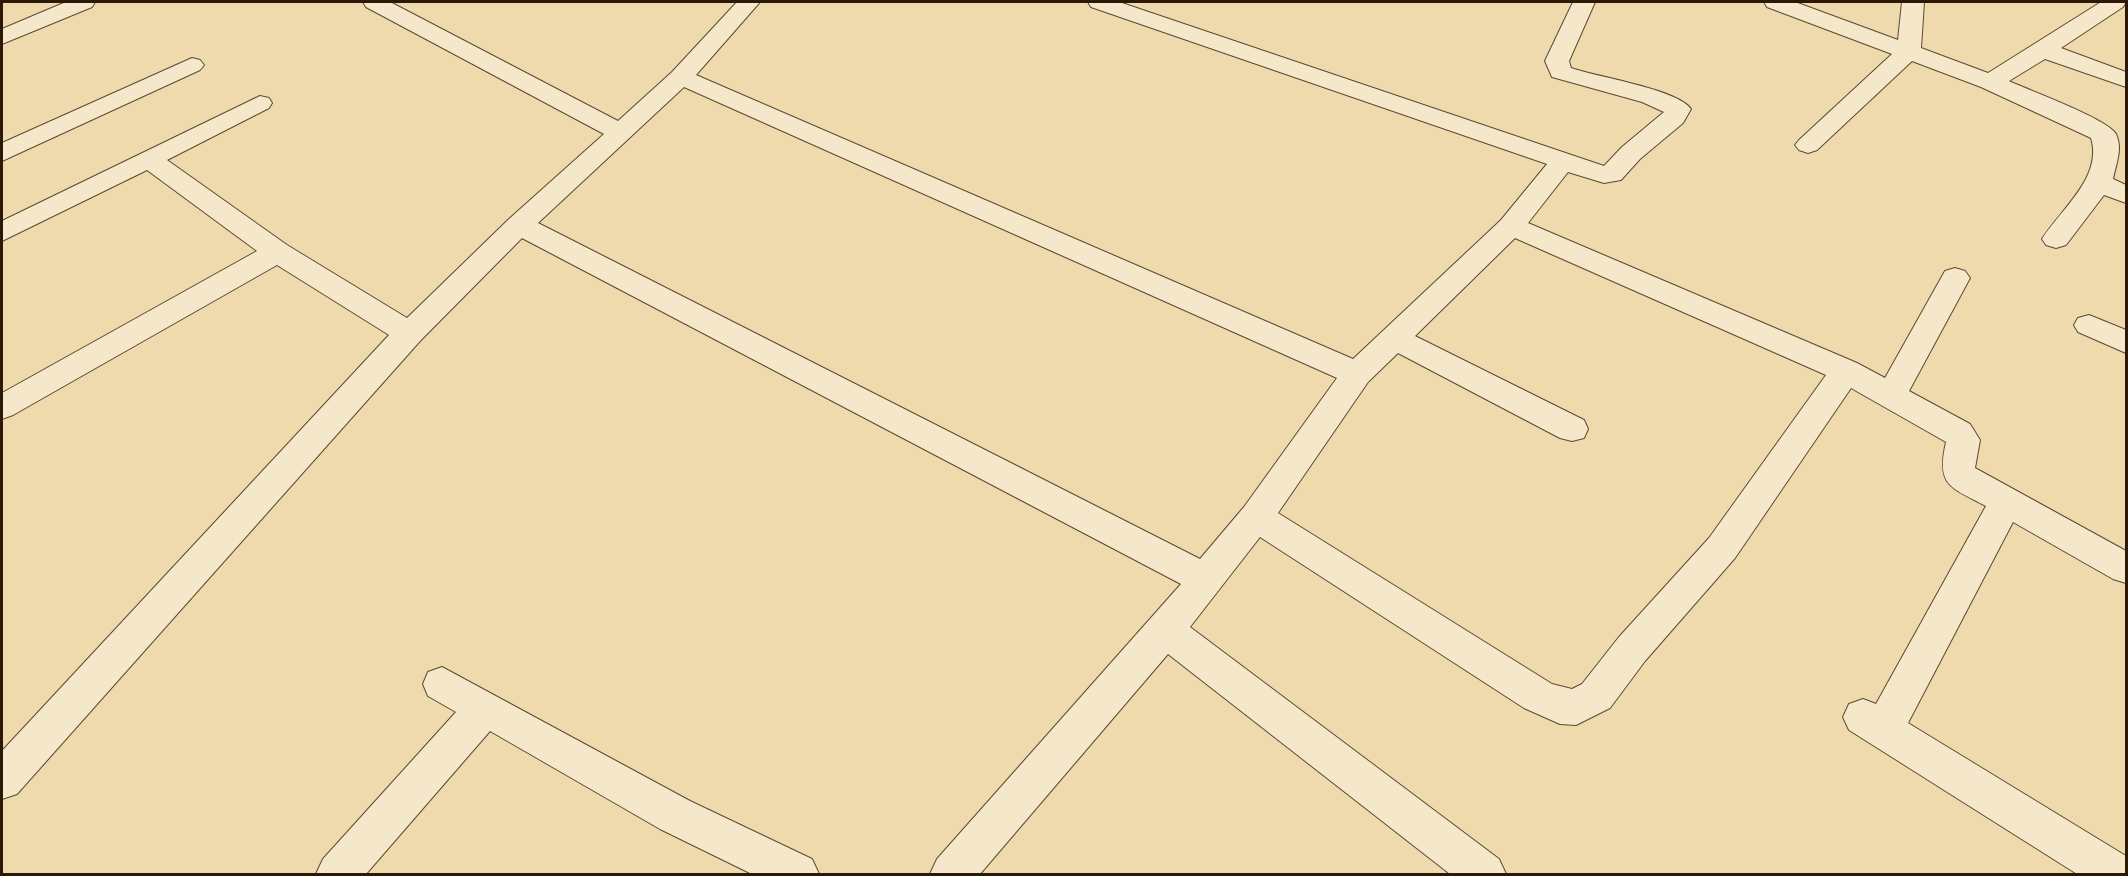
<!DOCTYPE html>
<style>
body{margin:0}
#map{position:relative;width:2128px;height:876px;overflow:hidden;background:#efdaad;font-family:"Old Standard TT",serif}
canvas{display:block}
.frame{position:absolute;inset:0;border:3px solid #2b1807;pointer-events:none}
</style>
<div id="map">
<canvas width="2128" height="876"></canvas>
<div class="frame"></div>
</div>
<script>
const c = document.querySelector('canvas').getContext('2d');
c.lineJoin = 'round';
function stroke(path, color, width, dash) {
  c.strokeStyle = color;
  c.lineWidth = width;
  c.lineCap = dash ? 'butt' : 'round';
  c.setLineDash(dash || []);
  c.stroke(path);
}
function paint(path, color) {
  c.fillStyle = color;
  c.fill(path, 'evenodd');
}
const street = new Path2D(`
 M66,2h29l-3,5 -90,37v-15z
 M363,2h27l228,119 54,-49 65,-70h23l-64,73 657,284 148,-139 46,-56 -456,-157 -3,-5h31l485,164 18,-19 42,-35 -22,-10 -90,-25 -7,-16 28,-59h22l-26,59 2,7c26,9 106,21 120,41l-8,14 -43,36 -19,21 -17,3 -36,-11 -40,51 329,140 28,15 60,-107 10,-3 10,3 5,7 -61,113 61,33 10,16 -5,28 151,83v32l-13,-4 -100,-57 -105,201 218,133v18h-49l-228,-144 -6,-13 6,-13 14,-5 13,5 110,-198c-36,-19 -50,-20 -40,-64l-95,-54 -116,170 -90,103 -35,47 -34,17 -16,-1 -36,-16 -264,-171 -70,90 309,232 7,15h-56l-282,-220 -188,220h-50l7,-15 244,-275 -659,-346 -102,103 -403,453 -15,5v-48l387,-416 -112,-70 -264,150 -11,4v-26l255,-142 -110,-81 -145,71v-20l258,-125 9,2 3,5 -3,5 -102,52 120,85 120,73 102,-99 95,-85 -238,-127zM684,87l653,291 -93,129 -44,52 -662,-336zM1515,238l311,137 -117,163 -90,99 -37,47 -10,5 -20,-5 -274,-171 90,-131 30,-29 162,85 12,3 12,-3 4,-9 -4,-9 -169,-84z
 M1764,2h31l103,38 4,-38h22l-3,46 67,25 113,-71h25l-3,5 -62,41 65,24v15l-81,-28 -36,22c19,9 99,38 107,53 7,15 0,30 -3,45l13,6v18l-22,-8 -38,50 -10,3 -10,-3 -4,-6c19,-30 61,-62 49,-101l-110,-51 -69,-26 -95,89 -9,3 -9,-3 -4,-5 4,-5 93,-86 -125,-47z
 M192,58l8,2 4,5 -4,5 -198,91v-18z
 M2089,315l37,15v23l-48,-21 -4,-7 4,-7z
 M442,667l248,134 122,58 7,15h-67l-92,-45 -170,-98 -124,143h-50l7,-15 133,-147 -28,-16 -5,-12 5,-12z`);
stroke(street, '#5c4830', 2);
paint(street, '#f5e7ca');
</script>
